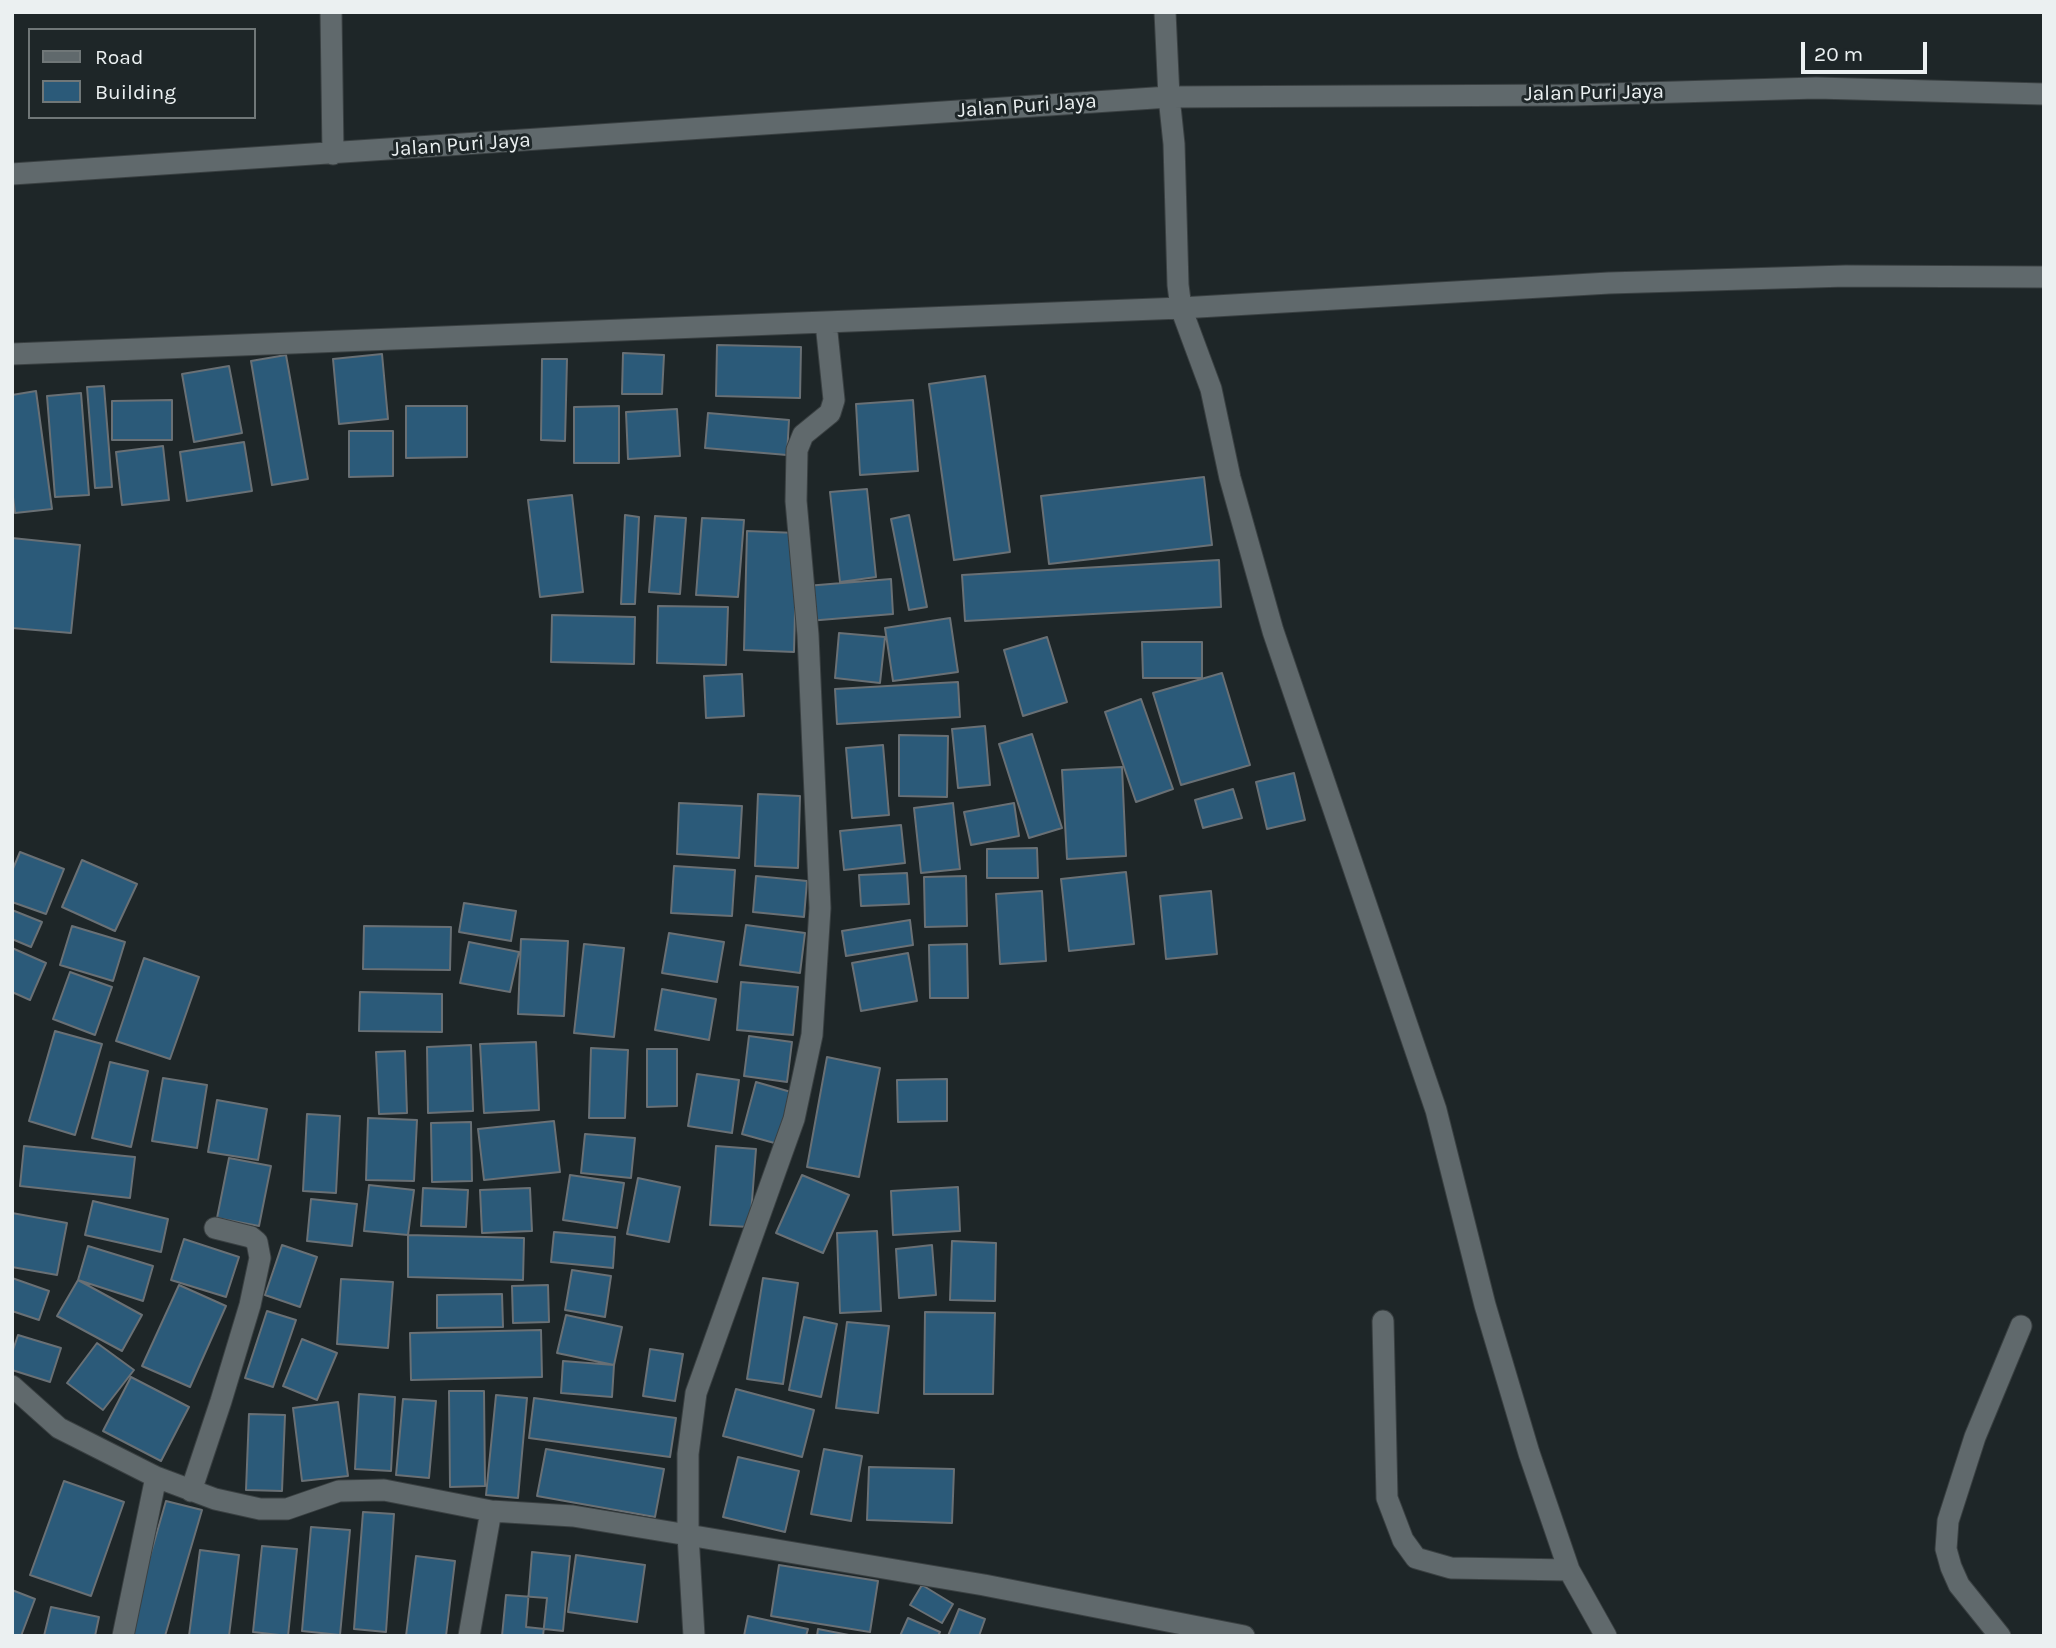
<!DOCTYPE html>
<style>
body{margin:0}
#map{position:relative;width:2056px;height:1648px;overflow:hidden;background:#1e2628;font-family:Karla,sans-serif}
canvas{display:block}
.frame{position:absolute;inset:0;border:14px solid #ebf0f1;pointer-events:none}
.legend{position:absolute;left:28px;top:28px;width:228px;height:91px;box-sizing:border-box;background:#1e2628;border:2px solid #707778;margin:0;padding:9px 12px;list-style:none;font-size:21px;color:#ebf0f1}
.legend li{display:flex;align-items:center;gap:14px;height:35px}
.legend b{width:35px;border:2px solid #707778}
.scale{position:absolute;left:1801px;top:42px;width:126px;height:32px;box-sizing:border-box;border:4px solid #ebf0f1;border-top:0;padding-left:9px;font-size:21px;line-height:24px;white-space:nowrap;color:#ebf0f1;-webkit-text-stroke:5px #1e2628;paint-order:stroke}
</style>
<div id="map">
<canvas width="2056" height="1648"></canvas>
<div class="frame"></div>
<ul class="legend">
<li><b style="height:9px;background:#60696c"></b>Road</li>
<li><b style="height:19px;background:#2b5a79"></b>Building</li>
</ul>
<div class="scale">20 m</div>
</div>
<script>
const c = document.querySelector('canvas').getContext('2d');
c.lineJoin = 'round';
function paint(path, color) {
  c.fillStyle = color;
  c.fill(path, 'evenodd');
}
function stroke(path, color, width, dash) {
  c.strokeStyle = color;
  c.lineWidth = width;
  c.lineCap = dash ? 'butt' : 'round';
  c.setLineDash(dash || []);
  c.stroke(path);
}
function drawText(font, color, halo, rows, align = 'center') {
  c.font = font + ' Karla,sans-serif';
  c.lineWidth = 6;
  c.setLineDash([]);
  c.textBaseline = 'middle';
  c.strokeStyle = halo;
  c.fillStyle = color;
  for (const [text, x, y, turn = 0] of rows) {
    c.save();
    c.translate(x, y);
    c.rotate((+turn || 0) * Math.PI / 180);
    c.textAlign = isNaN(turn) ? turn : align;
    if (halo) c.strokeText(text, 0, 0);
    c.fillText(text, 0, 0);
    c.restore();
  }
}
const building = new Path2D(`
 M717,345l84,2 -1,51 -84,-2z
 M623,353l41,2 -2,39h-40z
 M382,354l6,65 -49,5 -6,-65z
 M286,355l22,124 -36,6 -21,-124z
 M542,359h25l-2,82 -24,-1z
 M229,366l13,67 -48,9 -12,-68z
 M985,376l25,176 -56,8 -25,-176z
 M104,386l8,101 -17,1 -8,-101z
 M36,391l16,118 -37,4 -3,-24v-94z
 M81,393l8,102 -34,2 -8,-101z
 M172,400v40h-60v-39z
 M913,400l5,71 -58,4 -4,-71z
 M406,406h61v51l-61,1z
 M619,406v57h-45v-56z
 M677,409l3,47 -52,3 -2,-47z
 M708,413l81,7 -2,35 -82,-7z
 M349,431h44v45l-44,1z
 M244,442l8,49 -65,10 -7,-49z
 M163,446l6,54 -47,5 -6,-53z
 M1204,477l8,68 -163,19 -8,-68z
 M867,489l9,88 -36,5 -10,-90z
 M572,495l11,97 -43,5 -12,-97z
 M625,515l14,2 -4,87h-14z
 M909,515l18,92 -18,3 -18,-91z
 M655,516l31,2 -6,76 -31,-2z
 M702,518l42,2 -6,77 -42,-2z
 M747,531l50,2 -3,119 -50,-2z
 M12,538l68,7 -9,88 -59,-5z
 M1219,560l2,47 -256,14 -3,-46z
 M891,579l2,35 -85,7 -2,-35z
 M658,606l70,1 -2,58 -69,-2z
 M552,615l83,2 -1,47 -83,-2z
 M950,618l8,54 -65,9 -8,-53z
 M839,633l46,4 -5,46 -45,-5z
 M1047,637l20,65 -44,14 -19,-66z
 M1142,642h60v36h-59z
 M1222,673l28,92 -69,20 -28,-92z
 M742,674l2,42 -38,2 -2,-42z
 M958,682l2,35 -123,7 -2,-35z
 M1141,699l32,90 -37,13 -31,-90z
 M985,726l5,59 -32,3 -6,-59z
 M1032,734l30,94 -33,10 -30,-94z
 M899,735l49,1 -1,61 -48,-1z
 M883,745l6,70 -37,3 -6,-70z
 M1122,767l4,89 -59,3 -5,-89z
 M1294,773l11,47 -38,9 -11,-47z
 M1233,789l9,29 -39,10 -8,-28z
 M758,794l42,2 -2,72 -43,-2z
 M679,803l63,3 -3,52 -62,-4z
 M953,803l7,66 -39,4 -7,-65z
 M1014,803l5,33 -48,9 -7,-33z
 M901,825l4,38 -61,7 -4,-39z
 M1037,848l1,30h-51v-29z
 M20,852l44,17 -18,45 -34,-12v-31z
 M82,860l55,24 -22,47 -53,-24z
 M674,866l61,4 -3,46 -61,-3z
 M1126,872l8,72 -65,7 -8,-72z
 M907,873l2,31 -48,2 -2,-31z
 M756,876l51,5 -3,36 -51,-5z
 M966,876l1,50 -42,1 -1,-50z
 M1042,891l4,70 -46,3 -4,-70z
 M1211,891l6,63 -51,5 -6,-63z
 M464,903l52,8 -5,30 -52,-9z
 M12,910l30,12 -11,25 -19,-8z
 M910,920l3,25 -67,11 -4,-25z
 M746,925l59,8 -5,40 -60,-8z
 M72,926l53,16 -12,39 -53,-16z
 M364,926l87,1 -1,43 -87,-1z
 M669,933l55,9 -7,40 -55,-9z
 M521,939l47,2 -4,75 -46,-2z
 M469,942l50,10 -9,40 -50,-9z
 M584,944l40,4 -10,89 -40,-4z
 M967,944l1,54h-38l-1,-53z
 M12,948l34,15 -16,37 -18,-8z
 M908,953l9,48 -56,10 -9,-48z
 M144,958l55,19 -29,82 -54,-18z
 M70,972l42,15 -17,48 -42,-16z
 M741,982l57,5 -5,48 -56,-5z
 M662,989l54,10 -7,41 -54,-10z
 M360,992l82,2v38l-83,-1z
 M55,1031l47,13 -27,91 -46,-14z
 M749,1036l43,6 -5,40 -43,-6z
 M536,1042l3,68 -55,3 -4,-69z
 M471,1045l2,66 -45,2 -1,-66z
 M591,1048l37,2 -3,68h-36z
 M647,1049h30v57l-30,1z
 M405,1051l2,62 -28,1 -3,-62z
 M827,1057l53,11 -21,109 -52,-10z
 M110,1062l38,9 -17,76 -39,-9z
 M697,1074l42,6 -7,53 -44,-7z
 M163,1078l44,7 -10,63 -45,-7z
 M947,1079v42l-49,1 -1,-42z
 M756,1082l35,10 -13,52 -36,-10z
 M217,1100l50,9 -9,51 -50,-8z
 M307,1114l33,2 -4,77 -33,-2z
 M368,1118l49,2 -3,61 -48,-1z
 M554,1121l6,51 -76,8 -6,-51z
 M471,1122l1,59 -40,1 -1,-59z
 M585,1134l50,4 -4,40 -50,-5z
 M24,1146l111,11 -5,41 -110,-12z
 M716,1146l40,3 -6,78 -40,-2z
 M229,1158l42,8 -12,60 -42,-8z
 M570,1175l54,8 -7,45 -54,-8z
 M802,1175l47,20 -26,58 -47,-20z
 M638,1178l42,9 -11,55 -42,-8z
 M369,1185l45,5 -6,45 -44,-4z
 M958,1187l2,44 -67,4 -2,-44z
 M423,1188l45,2 -2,37 -45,-1z
 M530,1188l2,43 -50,2 -2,-43z
 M311,1199l46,5 -5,42 -45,-5z
 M93,1201l75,18 -7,33 -76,-17z
 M12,1213l55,10 -10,52 -45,-8z
 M877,1231l4,80 -41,2 -3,-80z
 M554,1232l61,5 -2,31 -62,-6z
 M408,1235l116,3 -1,42 -115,-3z
 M184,1239l55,18 -13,40 -55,-17z
 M952,1241l44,2 -1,58 -45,-1z
 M282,1245l35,12 -17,50 -35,-12z
 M932,1245l4,50 -37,3 -3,-49z
 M88,1246l65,20 -10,35 -65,-21z
 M572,1270l39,6 -6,41 -40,-7z
 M12,1278l37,13 -10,29 -27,-9z
 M763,1278l35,5 -15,101 -36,-5z
 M341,1279l52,3 -5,66 -51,-4z
 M78,1280l64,35 -20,36 -65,-35z
 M179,1285l47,21 -36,81 -48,-21z
 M548,1285l1,37 -36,1 -1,-37z
 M502,1294l1,33 -66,1v-33z
 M267,1311l29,9 -23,67 -28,-9z
 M925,1312l70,1 -2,81h-69z
 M566,1315l56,12 -8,38 -57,-12z
 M804,1317l33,7 -16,73 -32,-7z
 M847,1322l42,4 -11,87 -42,-5z
 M541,1330l1,47 -131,3 -1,-47z
 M18,1335l43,13 -11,34 -38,-12v-17z
 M302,1339l35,14 -20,47 -34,-14z
 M97,1343l37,27 -31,40 -36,-27z
 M650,1349l33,5 -8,47 -32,-5z
 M563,1361l51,4 -2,32 -51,-4z
 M131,1377l58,30 -28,54 -58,-30z
 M736,1389l78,21 -12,47 -79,-21z
 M449,1391h35l1,95 -35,1z
 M359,1394l36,3 -4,74 -36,-2z
 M496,1395l31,3 -9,100 -32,-3z
 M534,1398l142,20 -6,39 -141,-19z
 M403,1399l33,2 -7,77 -33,-3z
 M338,1402l10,74 -46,5 -9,-73z
 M249,1414l36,1 -3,76 -36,-1z
 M546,1449l118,20 -9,48 -118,-21z
 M824,1449l38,7 -11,65 -40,-7z
 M738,1457l61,14 -14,61 -62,-15z
 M869,1467l85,2 -2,54 -85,-3z
 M64,1481l60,21 -33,94 -61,-21z
 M166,1501l36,9 -37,126h-38z
 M363,1512l31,2 -8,118 -32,-3z
 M311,1527l39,3 -10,105 -38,-4z
 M262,1546l35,3 -9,87 -35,-4z
 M200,1550l39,5 -10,81h-40z
 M532,1552l38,4 -7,75 -37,-4z
 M576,1555l69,10 -8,57 -69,-10z
 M416,1556l39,5 -9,75h-40z
 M779,1565l99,16 -8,51 -99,-16z
 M922,1585l31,19 -11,19 -32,-18z
 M12,1590l23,9 -14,37h-9z
 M506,1595l41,3 -4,38h-41z
 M51,1607l48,10 -4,19h-51z
 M959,1609l26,10 -6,17h-31z
 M748,1616l60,13 -2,7h-62z
 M908,1618l32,14 -2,4h-38z
 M818,1629l36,7h-37z`);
paint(building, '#2b5a79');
stroke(building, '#697075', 2);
const minor = new Path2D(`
 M331,12l2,142
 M1165,12l4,85 5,47 4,141 3,23 30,81 19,89 43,153 163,479 49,195 44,148 40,117 37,66
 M12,174l1157,-77 404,-2 243,-7 228,6
 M12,354l1169,-46 428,-25 237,-7 198,1
 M1383,1321l4,177 16,42 13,18 35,10 118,2
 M12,1386l47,42 97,49 59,22 45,10h27l52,-18 45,-1 107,21 82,5 115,19 296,50 260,51
 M191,1491l30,-90 29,-96 10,-47 -3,-16 -6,-5 -36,-9
 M123,1636l33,-159
 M469,1636l22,-125
 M694,1636l-6,-101v-81l8,-61 98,-274 18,-84 8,-127 -12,-273 -12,-134 1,-51 6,-15 27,-22 4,-13 -8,-77
 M2000,1636l-41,-51 -8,-18 -5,-18 2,-28 27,-84 46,-111`);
stroke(minor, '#3a4042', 23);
stroke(minor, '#60696c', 21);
drawText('21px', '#ebf0f1', '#1e2628', [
 ["Jalan Puri Jaya",1594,93,-1],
 ["Jalan Puri Jaya",1027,106,-4],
 ["Jalan Puri Jaya",461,145,-4]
]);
</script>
